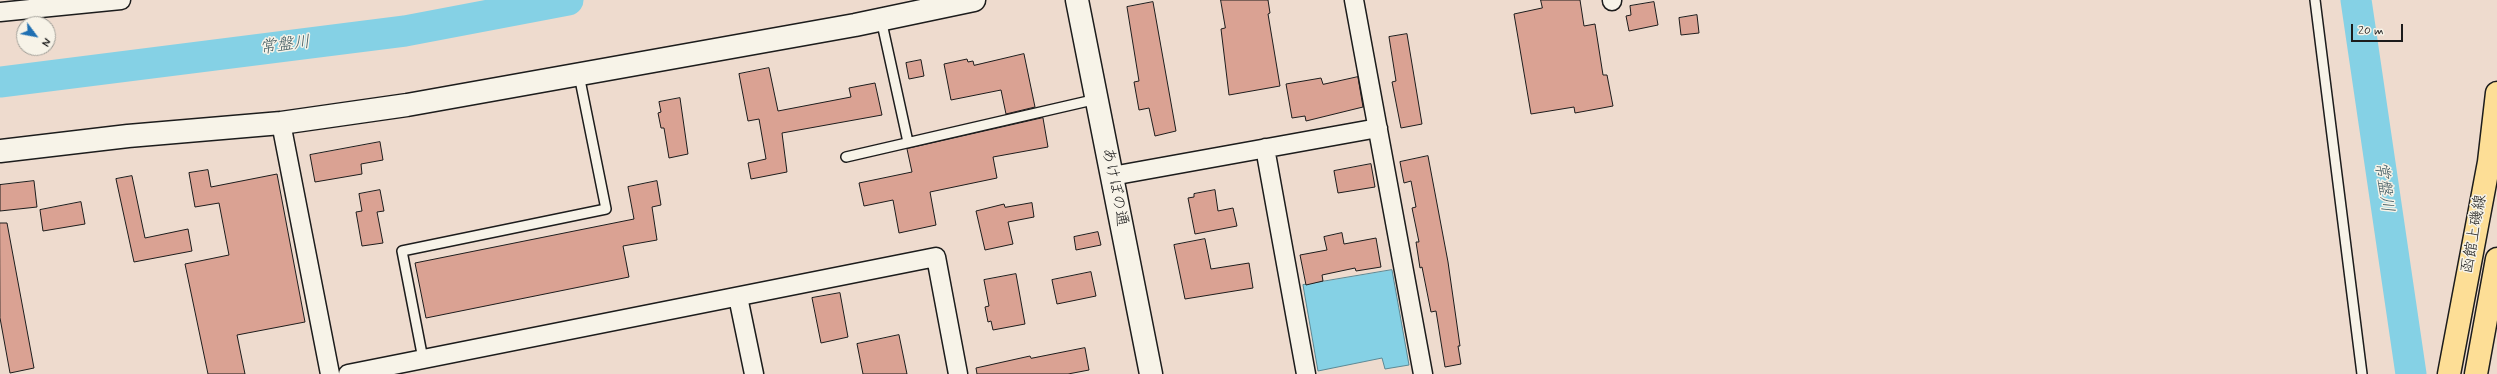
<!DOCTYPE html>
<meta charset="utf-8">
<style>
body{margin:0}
#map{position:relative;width:2497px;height:374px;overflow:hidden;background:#eedbce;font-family:Mynerve,sans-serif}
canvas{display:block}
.north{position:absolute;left:16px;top:16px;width:40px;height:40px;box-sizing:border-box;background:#f7f3e8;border:1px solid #9f9d96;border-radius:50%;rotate:122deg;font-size:11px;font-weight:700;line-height:16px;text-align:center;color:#1c1c1c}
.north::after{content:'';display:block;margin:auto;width:14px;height:18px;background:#1f6fb2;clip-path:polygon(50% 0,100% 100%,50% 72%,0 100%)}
.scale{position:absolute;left:2351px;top:24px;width:52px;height:18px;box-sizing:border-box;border:2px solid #1c1c1c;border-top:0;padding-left:5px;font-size:12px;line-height:14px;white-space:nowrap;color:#1c1c1c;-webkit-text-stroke:3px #f7f3e8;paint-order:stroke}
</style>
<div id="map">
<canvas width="2497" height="374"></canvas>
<div class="north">N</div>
<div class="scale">20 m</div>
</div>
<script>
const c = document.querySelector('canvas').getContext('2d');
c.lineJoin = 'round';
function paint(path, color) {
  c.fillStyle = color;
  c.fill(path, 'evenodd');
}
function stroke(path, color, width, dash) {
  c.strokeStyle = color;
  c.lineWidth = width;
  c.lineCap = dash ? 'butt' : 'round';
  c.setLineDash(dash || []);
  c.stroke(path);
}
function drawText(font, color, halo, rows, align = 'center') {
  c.font = font + ' Mynerve,"Klee One",sans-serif';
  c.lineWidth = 3;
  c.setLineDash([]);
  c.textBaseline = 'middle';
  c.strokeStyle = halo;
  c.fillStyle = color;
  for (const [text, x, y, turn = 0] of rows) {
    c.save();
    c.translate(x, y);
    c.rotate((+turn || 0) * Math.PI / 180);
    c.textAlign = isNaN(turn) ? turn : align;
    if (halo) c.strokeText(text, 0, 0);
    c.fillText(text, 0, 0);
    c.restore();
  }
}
const water = new Path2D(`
 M1392,270l17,95 -24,4 -3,-11 -64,13 -15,-86z`);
paint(water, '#85d1e5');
stroke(water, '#5b8995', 1);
stroke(new Path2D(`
 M2356,0l55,374
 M0,82l405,-51 163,-31`), '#85d1e5', 31);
const building = new Path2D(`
 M1221,0h47l2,13 -2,1 12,72 -51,9 -8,-66 4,-1z
 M1541,0h39l4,26 11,-2 8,51h4l6,31 -38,7 -1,-6 -43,7 -17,-100 28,-6z
 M1153,2l23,129 -21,5 -6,-28 -10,2 -5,-28 5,-1 -12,-74z
 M1654,2l4,23 -29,6 -3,-15 5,-1 -1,-9z
 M1697,15l2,18 -18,2 -2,-17z
 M1407,34l15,90 -21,4 -9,-46 4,-1 -7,-44z
 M1024,54l11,53 -29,7 -5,-24 -50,10 -7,-36 23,-5 1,3 5,-1 1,4z
 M921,60l3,16 -15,3 -3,-16z
 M769,68l9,43 73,-14 -2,-9 26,-5 7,32 -100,18 5,39 -36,7 -3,-16 18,-4 -7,-40 -11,2 -9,-47z
 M1358,77l5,30 -57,14 -1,-5 -13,2 -6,-34 35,-6 2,6z
 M680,98l8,56 -19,4 -5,-30h-3l-3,-15 3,-1 -2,-10z
 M1043,118l5,29 -55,10 4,21 -67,14 6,33 -37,8 -6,-33 -29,6 -5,-23 53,-11 -5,-23z
 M380,142l3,18 -22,4 1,10 -47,8 -5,-27z
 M1428,156l20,106 12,84h-2l3,18 -16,3 -9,-56 -5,1 -9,-45 -2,1 -4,-26h3l-7,-34 4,-1 -5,-26 -7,2 -4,-21z
 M1371,164l4,23 -37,6 -4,-22z
 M208,170l3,17 66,-13 28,148 -68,13 8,39h-37l-23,-110 44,-9 -10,-52 -24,4 -6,-34z
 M132,176l13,62 43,-9 4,22 -58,11 -18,-83z
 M34,181l3,26 -37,4v-26z
 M657,181l4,24 -9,2 5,33 -34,6 6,31 -203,41 -11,-55 219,-44 -6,-32z
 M380,190l4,21 -7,1 6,31 -21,3 -6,-34 6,-1 -3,-17z
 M1215,190l3,21 15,-3 4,18 -42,8 -7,-36 6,-1v-3z
 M81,202l4,22 -42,7 -3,-21z
 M1032,203l2,14 -26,5 5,22 -28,6 -9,-39 28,-7 1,3z
 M0,223h7l27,145 -24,5 -10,-55z
 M1098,232l3,13 -25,5 -2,-13z
 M1342,233l2,11 32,-6 5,29 -25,4 -1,-3 -33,7 1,6 -17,4 -6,-30 27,-5 -3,-13z
 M1205,239l6,30 38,-6 4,25 -68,11 -11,-54z
 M1091,272l5,24 -39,8 -5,-24z
 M1016,274l9,50 -32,6 -2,-9 -3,1 -3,-15 4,-1 -5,-26z
 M840,293l8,44 -27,6 -9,-45z
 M899,335l8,39h-44l-6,-30z
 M1085,348l4,22 -21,4h-91l-1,-6 54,-12 1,2z`);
paint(building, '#daa293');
stroke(building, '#1c1c1c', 1);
const lane = new Path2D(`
 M2315,0l47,374
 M881,19l27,123
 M846,157l251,-58
 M423,359l-21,-108 204,-42 -27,-134`);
const street = new Path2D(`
 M1354,0l69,374
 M1612,0v1
 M0,12l121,-12
 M281,123l49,251
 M1265,148l41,226
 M1112,176l266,-48
 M738,297l16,77
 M348,374l588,-117 22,117`);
const secondary = new Path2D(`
 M1077,0l74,374
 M0,151l128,-15 153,-13 126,-18 448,-80 119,-25`);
const primary = new Path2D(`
 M2449,374l40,-212 8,-69
 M2476,374l21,-115`);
stroke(lane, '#1c1c1c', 12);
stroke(street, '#1c1c1c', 21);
stroke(secondary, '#1c1c1c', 25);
stroke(primary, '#1c1c1c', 25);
stroke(lane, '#f7f3e8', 9);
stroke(street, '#f7f3e8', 18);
stroke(secondary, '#f7f3e8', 22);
stroke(primary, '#fdde96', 22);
drawText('16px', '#1c1c1c', '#f7f3e8', [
 ["あけぼの通",1114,187,79],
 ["函館上磯線",2475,234,-80]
]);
drawText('italic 17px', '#415b62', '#f7f3e8', [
 ["常盤川",285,46,-7],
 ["常盤川",2383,187,82]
]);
</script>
